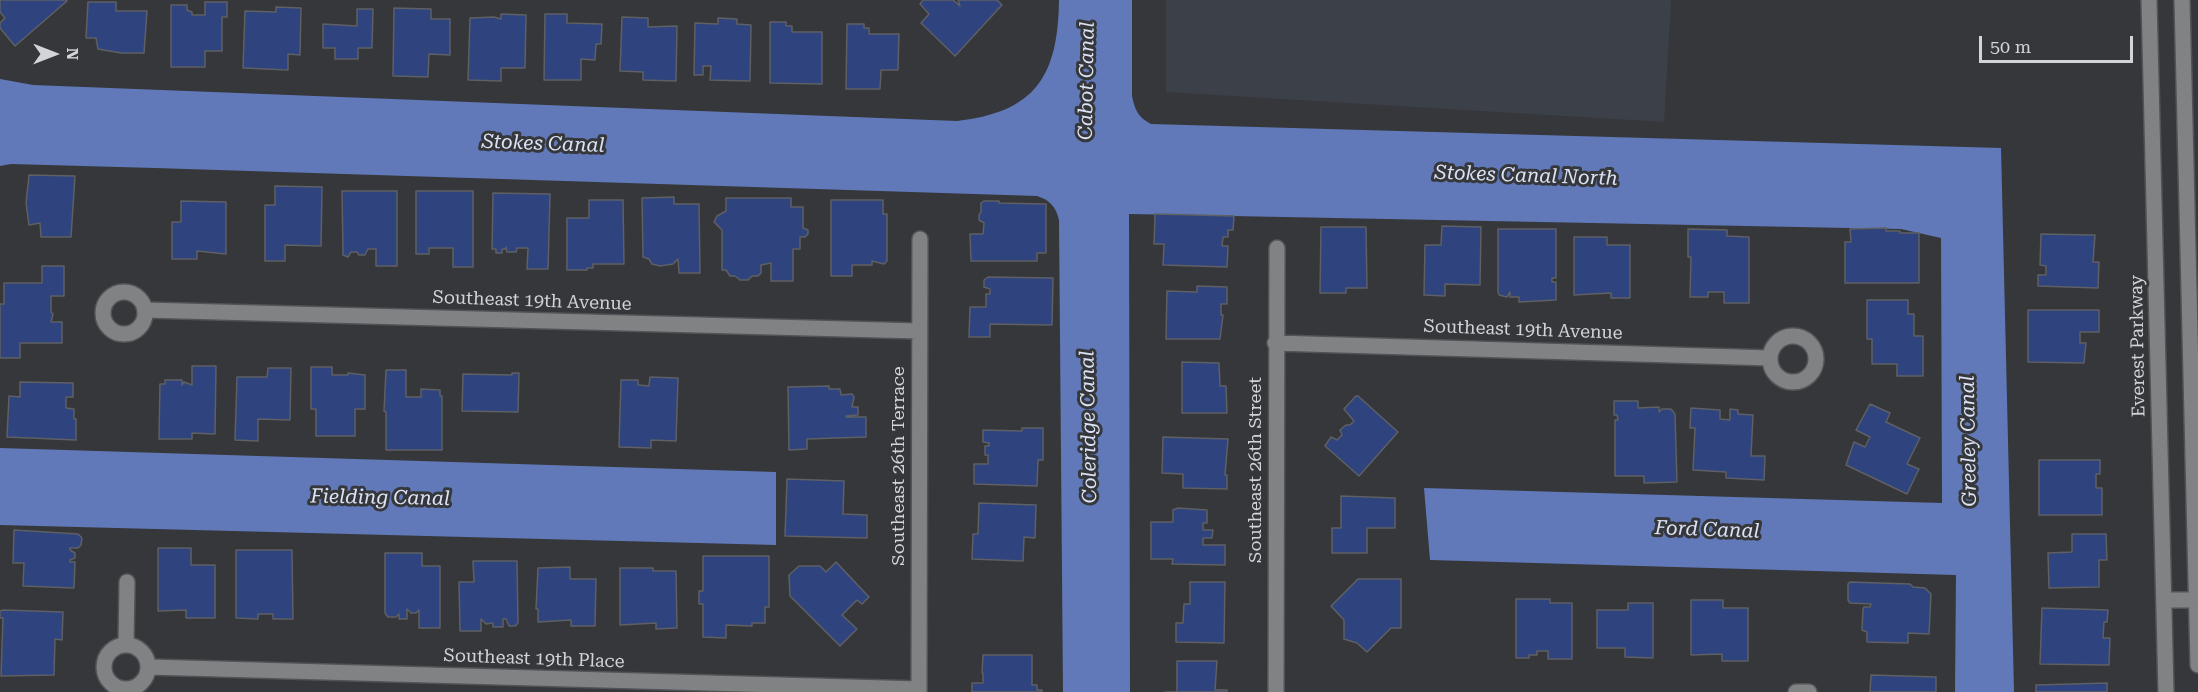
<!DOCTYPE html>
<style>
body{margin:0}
#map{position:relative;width:2198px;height:692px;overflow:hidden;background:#35373b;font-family:"Roboto Serif",serif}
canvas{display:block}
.north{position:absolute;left:24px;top:24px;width:60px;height:60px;-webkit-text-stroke:4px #35373b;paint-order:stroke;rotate:90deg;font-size:16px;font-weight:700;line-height:24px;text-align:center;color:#d3d4d7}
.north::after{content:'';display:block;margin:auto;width:21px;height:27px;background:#d3d4d7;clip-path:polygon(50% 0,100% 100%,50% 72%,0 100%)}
.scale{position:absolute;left:1979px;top:36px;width:154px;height:27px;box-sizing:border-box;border:3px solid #d3d4d7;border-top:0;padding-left:8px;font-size:18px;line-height:21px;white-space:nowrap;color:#d3d4d7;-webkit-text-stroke:4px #35373b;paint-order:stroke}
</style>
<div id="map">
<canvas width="2198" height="692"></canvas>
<div class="north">N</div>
<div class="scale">50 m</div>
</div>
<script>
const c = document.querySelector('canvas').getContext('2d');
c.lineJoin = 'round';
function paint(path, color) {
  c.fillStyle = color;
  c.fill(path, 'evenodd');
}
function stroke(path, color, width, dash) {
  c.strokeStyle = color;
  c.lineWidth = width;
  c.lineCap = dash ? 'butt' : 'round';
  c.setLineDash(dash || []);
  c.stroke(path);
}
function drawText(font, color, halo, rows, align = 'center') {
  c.font = font + ' "Roboto Serif",serif';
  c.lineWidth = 6;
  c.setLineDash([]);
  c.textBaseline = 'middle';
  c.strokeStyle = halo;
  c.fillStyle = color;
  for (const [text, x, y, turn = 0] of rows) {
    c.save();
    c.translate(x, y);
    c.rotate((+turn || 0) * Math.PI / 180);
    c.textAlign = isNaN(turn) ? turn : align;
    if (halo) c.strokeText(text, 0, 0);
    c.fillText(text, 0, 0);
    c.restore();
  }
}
paint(new Path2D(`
 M1166,0h505l-7,122 -498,-30z`), '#3c4049');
paint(new Path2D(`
 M1059,0h73v96c3,14 6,21 19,28l850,24 13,544h-59l1,-117 -526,-15 -6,-72 518,15 -1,-265 -40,-9 -772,-15 1,478h-67l-4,-472c-3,-13 -9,-20 -22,-24l-882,-28 -144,-4 -11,2v-87l33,6 924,36c78,-9 101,-44 102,-121z
 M0,448l776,24v73l-776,-20z`), '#6179b8');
const building = new Path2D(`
 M0,0h66l1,1 -52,45 -15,-18v-5l5,-5 -5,-6z
 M923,0h30l7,6 -2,-6h39l5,5 -47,51 -34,-33 8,-9 -9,-10z
 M88,2h28v9h31l-3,42h-23l-23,-4 -2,-11h-10z
 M205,2h22v15h-5v34h-17v16h-34v-62h16v5l5,2v3h13z
 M276,7l25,1 -1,47 -12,-1v16l-45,-2 2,-57 31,1z
 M394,8l37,1v10h19v36l-21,-1 -1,23 -35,-1z
 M357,9h16l-1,39h-14v11h-23v-11h-12v-24l34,2z
 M501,14l25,1 -1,53h-24v13l-33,-1 2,-62 24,-1 7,2z
 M545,14h22v9l35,1 -1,20h-5l-1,16 -14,-1v21h-37z
 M622,17l26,1v9l29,-1 -1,55 -33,-1v-8l-23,-1z
 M718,18l19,1v5l14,1 -1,56 -40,-1 1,-14h-8v9h-9l1,-52 23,1z
 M770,22h16v4h6v6h30v52l-52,-1z
 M847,24h17v4h5v6h30l-1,36h-17l-1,19h-34z
 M29,175l46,1 -4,61h-30l-1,-14 -11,2 -3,-22z
 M275,186l47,1 -1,59 -36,-1v16h-20v-56h10z
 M342,191h55v75h-21v-17h-8l-3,6h-6l-2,-3h-6l-3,5 -5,-2z
 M416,191h57v76h-20v-19h-24v6h-13z
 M493,193l57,1 -2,75h-21l1,-21h-11l-1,4h-9l-1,-5 -1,2h-3v4h-6v-4h-4z
 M674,197v7h25l1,69h-21l-1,-14 -5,5 -13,2 -8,-2 -3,-5 -6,-2 -1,-59z
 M726,198h65v9h12v21l5,2v4l-3,3h-5v12h-7v32h-22v-18l-10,2v8l-3,3h-6l-4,4h-8l-5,-4h-5l-4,-6h-4v-40l-8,-8 3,-6 9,-5z
 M589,200h34l1,64h-31v4h-6v2h-20v-52h22z
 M831,200h52v14h4v47l-3,3 -12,-3v4h-20v11h-21z
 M181,201l45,1v52l-29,-3v8h-25v-37h9z
 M984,201h15v2l47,1v49h-9v8h-66l-1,-27h13l1,-11 -5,-3v-5l2,-3v-9z
 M1155,214l79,2 -1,14h-5v7h-5l-1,9h6l-1,21 -64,-2 1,-21h-10z
 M1442,226l39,1 -1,58 -35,-1v12l-21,-1 1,-50h16z
 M1321,227h45l1,61h-21v5h-26z
 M1886,228v3h14v2h19v50h-74v-41h6l-1,-13z
 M1498,229h58v49h-4v4h4v18l-37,2v-5h-9v-5l-3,5 -8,-2 -1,-3z
 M1688,229l39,1v6l22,1v66h-25v-11h-16v5h-18l1,-40h-3z
 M2041,234l54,1 -2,27h6l-1,26 -60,-2v-11h8v-9l-6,-1z
 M1574,237h33v8h23v53h-19v-5l-37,2z
 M42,266h22v30h-13v16l2,2 -2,8h11v21h-42v15h-20v-54h4v-21h38z
 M988,277l65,1 -1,47 -62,-1v13h-21l1,-30h16v-13h4v-5l-6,-2v-7z
 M1197,286l30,1v17h-6v11h2l-3,24h-54l1,-48 30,1z
 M1867,300h41v14h6v22h9v40h-26v-12h-25v-25h-5z
 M2028,310h71v22h-19v11h6l-2,20 -56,-1z
 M1182,362l37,1 1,23h6l1,27h-45z
 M192,366h24l-1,68 -23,-1v6h-33l1,-55h5v-4h17v5l2,-3 8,3z
 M311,367h21v8h16v-2l17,2v34h-10v27h-39v-27h-5z
 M268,368h23l-1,52 -32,-1v22l-23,-1 2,-63h30z
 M386,370h20v27h15v-8l19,1v6h2v54h-56v-38l-2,-1z
 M512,373h7l-1,39 -56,-1 1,-37 49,1z
 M650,377l28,1 -2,63 -25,-1v8l-32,-1 2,-67h17v5l11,1z
 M20,382l53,1v14h-7v11l8,1v10h2v21l-69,-3 2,-41 11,1z
 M829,386v3h11l1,6 11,-1 2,3 -2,10h6v8l-12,1v1h20v20l-59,2v10l-18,1 -1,-63z
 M1356,396h2l40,36 -39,44 -34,-30 6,-9 6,3 5,-5 -2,-5 6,-5h4l4,-4 -10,-12z
 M1614,401h24v7l21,-1v5l3,-3h9l4,5 2,68 -33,1v-7h-29v-56h3l-1,-5h-3z
 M1870,404l20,9 -4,9 34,16 -13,26 12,5 -12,25 -61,-29 8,-23 11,5 5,-10 -14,-7z
 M1691,408l29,2v9l10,1v-11l8,1v4l15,1 -2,41h14l-1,24 -38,-2v-6l-33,-2 2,-42h-5z
 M1022,428h21v32h-5l-1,26 -63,-2v-20h14v-9h-3v-9h4v-3l-6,-1v-12l39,1z
 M1163,437l65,2 -3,36h2v14l-44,-1v-14l-21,-1z
 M2039,460h61v14h-4v14h6v27h-63z
 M787,479l57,2 -1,33 24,1v23l-82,-2z
 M1341,496l54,2v30h-28v25h-35v-25h9z
 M979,503l57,2 -1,33 -11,-1 -1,24 -51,-2 1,-25h5z
 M1178,508l29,2v13h-4v7h10l-1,8h-9v7h22v20l-53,-1 1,-5h-22v-37h22v-12z
 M14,530l64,4 4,4 -1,7 -3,3h-8v2l5,3v5l-5,2v2h5l-1,26 -51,-2 1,-23h-11z
 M2072,534h34l1,26h-8v27l-50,1 -1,-35 24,-1z
 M158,548h33v17h24v53h-29v-8l-28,1z
 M236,550h56l1,69h-20v-5h-15v5l-22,-1z
 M385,553h37v13h18v62h-21v-18l-3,3h-5l-4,-4v10h-8v-5l-3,3h-8l-3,-4z
 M703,556h66v51h-4v16h-13v3l-26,-1v13l-23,-1v-33h-4v-13h4z
 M473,561h44l1,62 -3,3h-6l-3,-7h-3v8h-10v-4l-7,1 -5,-5v12h-21l-1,-49h15z
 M836,562l33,35 -7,7 -5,-4 -15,15 15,14 -17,17 -50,-50 -1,-21 10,-9h21l6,6z
 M570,567v12h26l-1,47h-24v-6l-33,2v-13h-2l2,-41z
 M620,568h33v3h23l1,57 -21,1v-6l-36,2z
 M1358,579h43v49h-10l-24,24 -10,-9 -13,-4v-19l-13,-14z
 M1190,582h35l-1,61 -48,-1v-19h7l1,-19h6z
 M1850,582l60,2 3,3 12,1 6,6 -2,40 -21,-1v10l-41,-1v-10l-5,-2 1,-21 1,-2h6l1,-3 -21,-1 -2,-3v-16z
 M1516,599h34v4h22v56h-24v-8h-11v4h-8v3h-13z
 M1691,600h32v8h25v53h-26v-7l-31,1z
 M1628,603h25v55l-28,-1v-9h-28v-38h31z
 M2042,608l66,2 -1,12h-3l-1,16h7l-1,27 -69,-1z
 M3,610l60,2 -1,28 -7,-1 -1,36 -53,1 2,-58h-3v-7z
 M983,655h49v30h5v5h5v2h-70v-9h11v-10h-1z
 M1177,661h40l-2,29h12v2h-62h12z
 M1871,675l65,2v15h-66z
 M2107,683v9h-71v-7z`);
paint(building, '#2f437e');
stroke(building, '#5e6064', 1.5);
const minor = new Path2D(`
 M2149,0l17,692
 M2182,0l16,665
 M103 313a21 21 0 1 1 42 0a21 21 0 1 1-42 0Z
 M145,310l774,21
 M1770 359a23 23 0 1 1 46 0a23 23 0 1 1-46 0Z
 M1275,343l495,15
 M2164,600h32
 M104 667a22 22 0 1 1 44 0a22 22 0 1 1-44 0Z
 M126,645l1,-63
 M149,667l770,22
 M919,692l1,-453
 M1276,692l1,-444
 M1796,692h13`);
stroke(minor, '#515357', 18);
stroke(minor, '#818284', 15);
drawText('18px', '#d3d4d7', '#35373b', [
 ["Southeast 19th Avenue",532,301,2],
 ["Southeast 19th Avenue",1523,330,2],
 ["Everest Parkway",2138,346,-91],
 ["Southeast 26th Terrace",899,466,-90],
 ["Southeast 26th Street",1256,470,-90],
 ["Southeast 19th Place",534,659,2]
]);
drawText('italic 20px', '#dbe3f5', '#35373b', [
 ["Cabot Canal",1087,81,-89],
 ["Stokes Canal",543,144,2],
 ["Stokes Canal North",1526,176,2],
 ["Coleridge Canal",1089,427,-91],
 ["Greeley Canal",1969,441,-91],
 ["Fielding Canal",380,498,1],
 ["Ford Canal",1707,530,2]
]);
</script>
